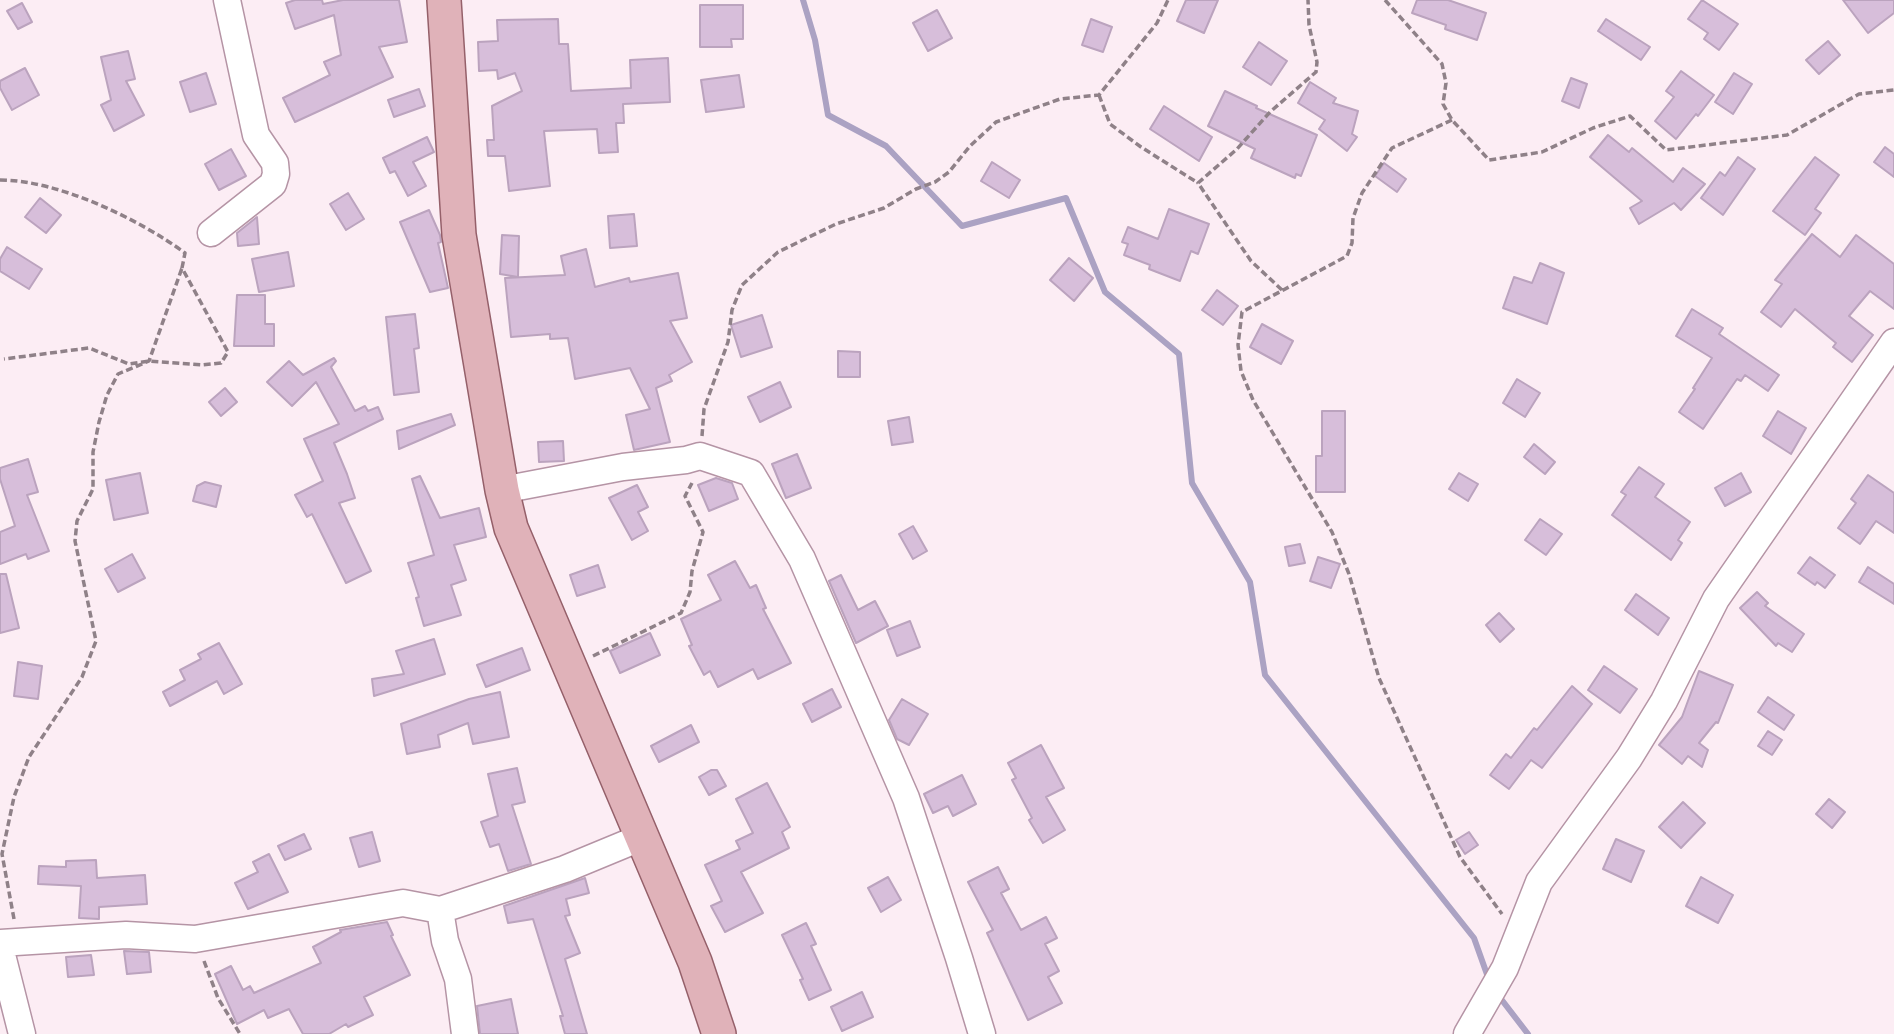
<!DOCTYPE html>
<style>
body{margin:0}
canvas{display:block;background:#fcedf4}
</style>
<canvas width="1894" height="1034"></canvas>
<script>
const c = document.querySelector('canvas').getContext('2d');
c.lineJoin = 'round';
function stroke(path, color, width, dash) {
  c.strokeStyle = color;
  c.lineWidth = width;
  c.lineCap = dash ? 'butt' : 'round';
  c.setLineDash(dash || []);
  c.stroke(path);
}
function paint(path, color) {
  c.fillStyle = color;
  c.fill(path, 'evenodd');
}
stroke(new Path2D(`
 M803,0l12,40 13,75 58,31 76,80 104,-28 39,94 74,62 13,129 58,99 15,93 209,263 15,42
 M1498,995l30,39`), '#aba2c3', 6);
const building = new Path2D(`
 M295,0h27l1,4 20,-4h56l8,42 -28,5 14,30 -98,45 -12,-24 47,-23 -6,-13 17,-7 -7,-40 -39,14 -9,-26z
 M1186,0h32l-14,33 -27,-12z
 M1417,0h31l38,13 -9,27 -32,-11 1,-4 -34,-12z
 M1702,0l36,24 -19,26 -15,-11 4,-6 -20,-14z
 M1843,0h51v13l-26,20z
 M22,3l10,19 -14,7 -11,-18z
 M700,5h43v34h-12l1,8h-32z
 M937,10l15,28 -24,13 -15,-28z
 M558,19l1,25h9l3,47 60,-3 -1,-28 38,-2 2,44 -47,2 1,19h-8l2,29 -19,1 -2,-24 -53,2 6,55 -41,5 -4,-35h-17l-1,-16h7l-2,-34 30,-15 -7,-18 -17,6 -1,-9 -18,1 -1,-29 20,-1 -1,-21z
 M1091,19l21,8 -9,25 -21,-7z
 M1606,19l44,28 -9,13 -43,-29z
 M1828,41l12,14 -21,19 -13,-14z
 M1259,42l28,19 -16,24 -28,-18z
 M128,51l7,28 -9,2 18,34 -30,16 -13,-26 10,-5 -10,-43z
 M25,68l14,27 -27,15 -12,-22v-7z
 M1681,71l33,24 -16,21 -2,-2 -20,25 -21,-18 19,-24 -8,-6z
 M206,73l10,31 -26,8 -10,-30z
 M1734,73l18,11 -19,30 -18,-12z
 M739,75l5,32 -38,5 -5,-32z
 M1571,78l16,6 -8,24 -17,-7z
 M1310,82l26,16 -3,5 25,8 -6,23 5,3 -10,14 -28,-22 6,-9 -27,-17z
 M419,89l6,17 -31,11 -6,-17z
 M1225,91l32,15 -1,2 61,27 -16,41 -5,-2 -1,4 -44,-20 4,-9 -47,-23z
 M1164,106l48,31 -13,24 -49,-32z
 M1608,135l21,17 3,-4 41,34 10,-14 22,16 -24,26 -7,-7 -35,21 -9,-16 12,-7 -52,-44z
 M427,137l7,15 -21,10 13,24 -18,10 -13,-25 -5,2 -7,-15z
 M1885,147l9,7v23l-20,-15z
 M231,149l15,27 -27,14 -14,-26z
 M1738,157l17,12 -32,46 -22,-17 19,-26 5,4z
 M1815,157l24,18 -24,34 6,4 -16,22 -32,-24z
 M992,162l28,18 -11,18 -28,-17z
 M1384,163l22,16 -9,13 -22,-16z
 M348,193l16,26 -18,11 -16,-26z
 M40,198l21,17 -15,18 -21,-16z
 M1169,209l40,15 -11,30 -7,-3 -11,30 -31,-12 1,-4 -26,-10 4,-11 -6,-2 6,-15 30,12z
 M429,210l11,25 1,7 -3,1 10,45 -18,4 -30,-70z
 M634,214l3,32 -27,2 -2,-32z
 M257,217l2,27 -21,2 -1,-13z
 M1812,234l28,23 16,-22 38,29v45l-24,-18 -21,25 24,19 -21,27 -19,-15 3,-4 -41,-34 -14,18 -20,-15 21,-28 -7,-4z
 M502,235l17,1 -1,41 -18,-3z
 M7,247l35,22 -13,20 -29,-18v-12z
 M586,249l9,38 34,-9 1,4 48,-9 9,45 -17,3 22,41 -23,13 3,6 -16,7 14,54 -36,8 -8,-35 24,-6 -20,-41 -55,11 -7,-41 -18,1v-5l-39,3 -6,-59 60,-3 -4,-19z
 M288,252l6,34 -35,6 -7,-33z
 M1069,258l24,20 -19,23 -24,-21z
 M1540,263l24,10 -17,51 -44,-16 11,-31 18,6z
 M1217,290l21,16 -15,19 -21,-15z
 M237,295h28v29h9v22h-40z
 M1692,309l31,19 -4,6 60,41 -11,16 -23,-16 -4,6 -4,-2 -34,50 -24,-17 16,-23 -2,-1 19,-30 -36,-22z
 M415,314l4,34 -5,1 5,43 -25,3 -8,-78z
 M762,315l10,32 -31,10 -10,-32z
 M1262,324l31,17 -12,23 -31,-17z
 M838,351l22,1v25h-22z
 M334,358l2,3 -5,6 24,44 10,-5 3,5 10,-4 5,12 -49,24 13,31 8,24 -16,5 32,68 -25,12 -34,-69 -5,3 -12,-22 28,-14 -19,-42 35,-15 -23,-42 -24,24 -25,-24 22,-21 14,14z
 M1517,379l23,14 -15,24 -22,-14z
 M780,382l11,25 -31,15 -12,-25z
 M225,388l12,14 -16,14 -12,-14z
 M1322,411h23v81h-29v-36h6z
 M1778,411l28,17 -15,26 -28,-18z
 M451,414l4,11 -56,24 -2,-18z
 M909,417l4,25 -21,3 -4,-24z
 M563,441l1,20 -25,1 -1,-20z
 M1534,444l21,18 -10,12 -21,-17z
 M797,454l14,34 -25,10 -14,-34z
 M28,459l10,33 -11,3 22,56 -21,8 -2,-5 -26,10v-32l15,-6 -15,-47v-11z
 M1639,467l25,17 -9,13 35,25 -12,18 4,3 -11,17 -59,-45 14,-20 -5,-3z
 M140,473l8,40 -34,7 -8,-40z
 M1459,473l19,11 -10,17 -19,-12z
 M1741,473l10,19 -26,14 -10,-18z
 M1868,475l26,18v40l-18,-12 -16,23 -22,-16 18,-25 -5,-4z
 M420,476l20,42 39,-10 7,29 -32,8 12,35 -15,5 10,30 -37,11 -8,-28 3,-1 -11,-34 26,-8 -22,-76z
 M716,478l16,5 6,16 -29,12 -11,-26z
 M205,482l16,4 -5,21 -23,-6 4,-15z
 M637,485l11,22 -10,5 10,19 -16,9 -23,-42z
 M1540,519l22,15 -16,21 -21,-15z
 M913,526l14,25 -14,8 -14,-25z
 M1300,544l5,19 -16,3 -4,-19z
 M132,554l13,24 -27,14 -13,-23z
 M1318,557l22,7 -9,24 -21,-7z
 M1810,557l25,18 -10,13 -8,-6 -2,3 -17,-12z
 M735,561l15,27 6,-3 10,23 -3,1 28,54 -33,16 -5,-10 -35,18 -8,-16 -6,4 -15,-29 3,-1 -11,-26 40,-19 -13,-25z
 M598,565l7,22 -28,9 -7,-21z
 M1868,567l26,17v20l-35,-22z
 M0,574h6l13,54 -19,5z
 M841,575l17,35 17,-9 13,25 -32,17 -27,-62z
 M1757,592l11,11 -3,3 39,28 -12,18 -14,-9 -2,3 -36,-38z
 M1636,594l33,24 -11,17 -33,-25z
 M1499,613l15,16 -14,13 -14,-17z
 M910,621l10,26 -23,9 -10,-26z
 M650,633l10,22 -40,18 -10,-22z
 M434,639l11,35 -71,22 -2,-17 32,-5 -8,-23z
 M219,643l23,41 -18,10 -7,-13 -47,25 -7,-14 22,-12 -5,-10 21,-11 -3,-5z
 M522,648l8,22 -44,17 -9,-22z
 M18,662l24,4 -4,33 -24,-3z
 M1604,666l33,23 -17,24 -32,-23z
 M1699,671l34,14 -15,38 -2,-1 -17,21 9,7 -6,17 -14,-11 -6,8 -23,-19 23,-28z
 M1572,686l20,18 -50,64 -11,-8 -22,29 -19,-14 16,-21 5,4 23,-30 3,2z
 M832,689l9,18 -29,15 -9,-18z
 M500,692l9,45 -36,7 -5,-21 -30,12 2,12 -33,7 -6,-30 68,-25z
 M1768,697l26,18 -10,15 -26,-18z
 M902,699l26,15 -19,31 -12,-6 -8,-19z
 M691,725l8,17 -40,20 -8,-16z
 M1768,731l14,9 -10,15 -14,-9z
 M1041,745l23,43 -18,9 19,33 -22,13 -14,-23 3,-2 -20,-38 4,-2 -8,-15z
 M517,768l8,34 -13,3 19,59 -23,7 -9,-27 -9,3 -9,-25 17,-6 -10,-42z
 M711,770h6l9,16 -17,9 -10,-18z
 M962,775l14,29 -23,12 -5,-10 -15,7 -9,-19z
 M767,783l23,44 -8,5 7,16 -48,24 22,41 -38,19 -14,-26 11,-5 -17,-36 35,-16 -4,-8 17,-8 -17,-34z
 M1829,799l16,13 -13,16 -16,-14z
 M1683,802l22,21 -24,25 -22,-21z
 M372,832l8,29 -21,6 -9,-29z
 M1469,832l9,13 -13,9 -9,-14z
 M304,834l7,15 -26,11 -7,-14z
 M1616,839l28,12 -13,31 -28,-13z
 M269,854l19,38 -40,17 -13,-26 23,-11 -5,-10z
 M96,860l1,18 48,-3 2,29 -48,3v12l-20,-1 2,-32 -43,-2 1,-18 27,1v-6z
 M998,867l11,22 -8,4 20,37 25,-13 11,21 -12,6 14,27 -11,6 14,26 -34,17 -41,-87 6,-3 -25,-48z
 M888,877l13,23 -20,12 -13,-24z
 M1701,877l32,18 -15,28 -32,-17z
 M585,878l4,15 -23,6 4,16 -5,1 15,37 -15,6 22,75h-22l-5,-18h3l-30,-97 -25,4 -4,-17z
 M387,922l6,13 -2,1 19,39 -46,22 9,18 -25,12 -2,-3 -17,10h-26l-14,-25 -21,9 -4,-8 -27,14 -22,-50 16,-8 12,24 7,-4 4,7 67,-30 -8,-16 28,-15 -1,-2z
 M806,923l10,21 -5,2 20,44 -22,10 -9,-20 3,-1 -21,-44z
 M124,951l25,1 2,20 -24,2z
 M91,955l3,20 -26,2 -2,-20z
 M862,992l11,25 -31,14 -11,-24z
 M511,999l7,35h-38l-3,-28z`);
paint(building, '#d7beda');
stroke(building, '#bba3be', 2);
const minor = new Path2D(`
 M211,233l62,-49 3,-10 -1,-11 -19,-28 -29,-135
 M502,490l121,-23 63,-7 14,-4 51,17 51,86 104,239 53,160 23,76
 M440,910l5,31 13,38 7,55
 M0,943l126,-8 69,4 208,-36 37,7 125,-41 75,-31
 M0,947l22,87
 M1467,1034l38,-66 34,-86 90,-124 35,-57 52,-102 178,-257`);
const major = new Path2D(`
 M444,0l15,235 43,255 9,38 184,434 24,72`);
stroke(minor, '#b594a5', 29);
stroke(major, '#95606a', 36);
stroke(new Path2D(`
 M1385,0l57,64 4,19 -3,21 9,16 37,40 53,-8 51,-24 37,-12 36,34 121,-15 72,-41 35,-4
 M1099,95l11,29 31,23 57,36
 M1452,120l-60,28 -30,45 -9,25 -1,25 -5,13 -105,56 -4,33 3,26 12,29 79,132 17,42 30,104 81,179 42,57
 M0,180c58,0 139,39 185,73l-3,15 46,84 -7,11 -19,2 -53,-4 -20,3 -40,-16 -85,11
 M1282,290l-31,-29 -53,-78 39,-34 33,-37 46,-40 1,-10 -8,-37 -1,-25
 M702,436l2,-27 24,-67 4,-32 10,-25 36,-33 58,-28 48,-16 32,-19 19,-7 14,-10 21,-26 26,-24 64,-23 39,-4 58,-72 11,-23
 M593,656l88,-43 9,-21 2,-21 11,-39 -18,-36 7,-13
 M14,919l-12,-65 12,-57 15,-40 53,-80 14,-36 -21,-100 2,-20 16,-32v-37l6,-30 8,-27 11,-21 31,-13 33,-93
 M204,961l14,37 22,36`), '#8f8188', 3.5, [7, 3.5]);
stroke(minor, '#fff', 26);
stroke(major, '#e0b2b9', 33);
</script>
